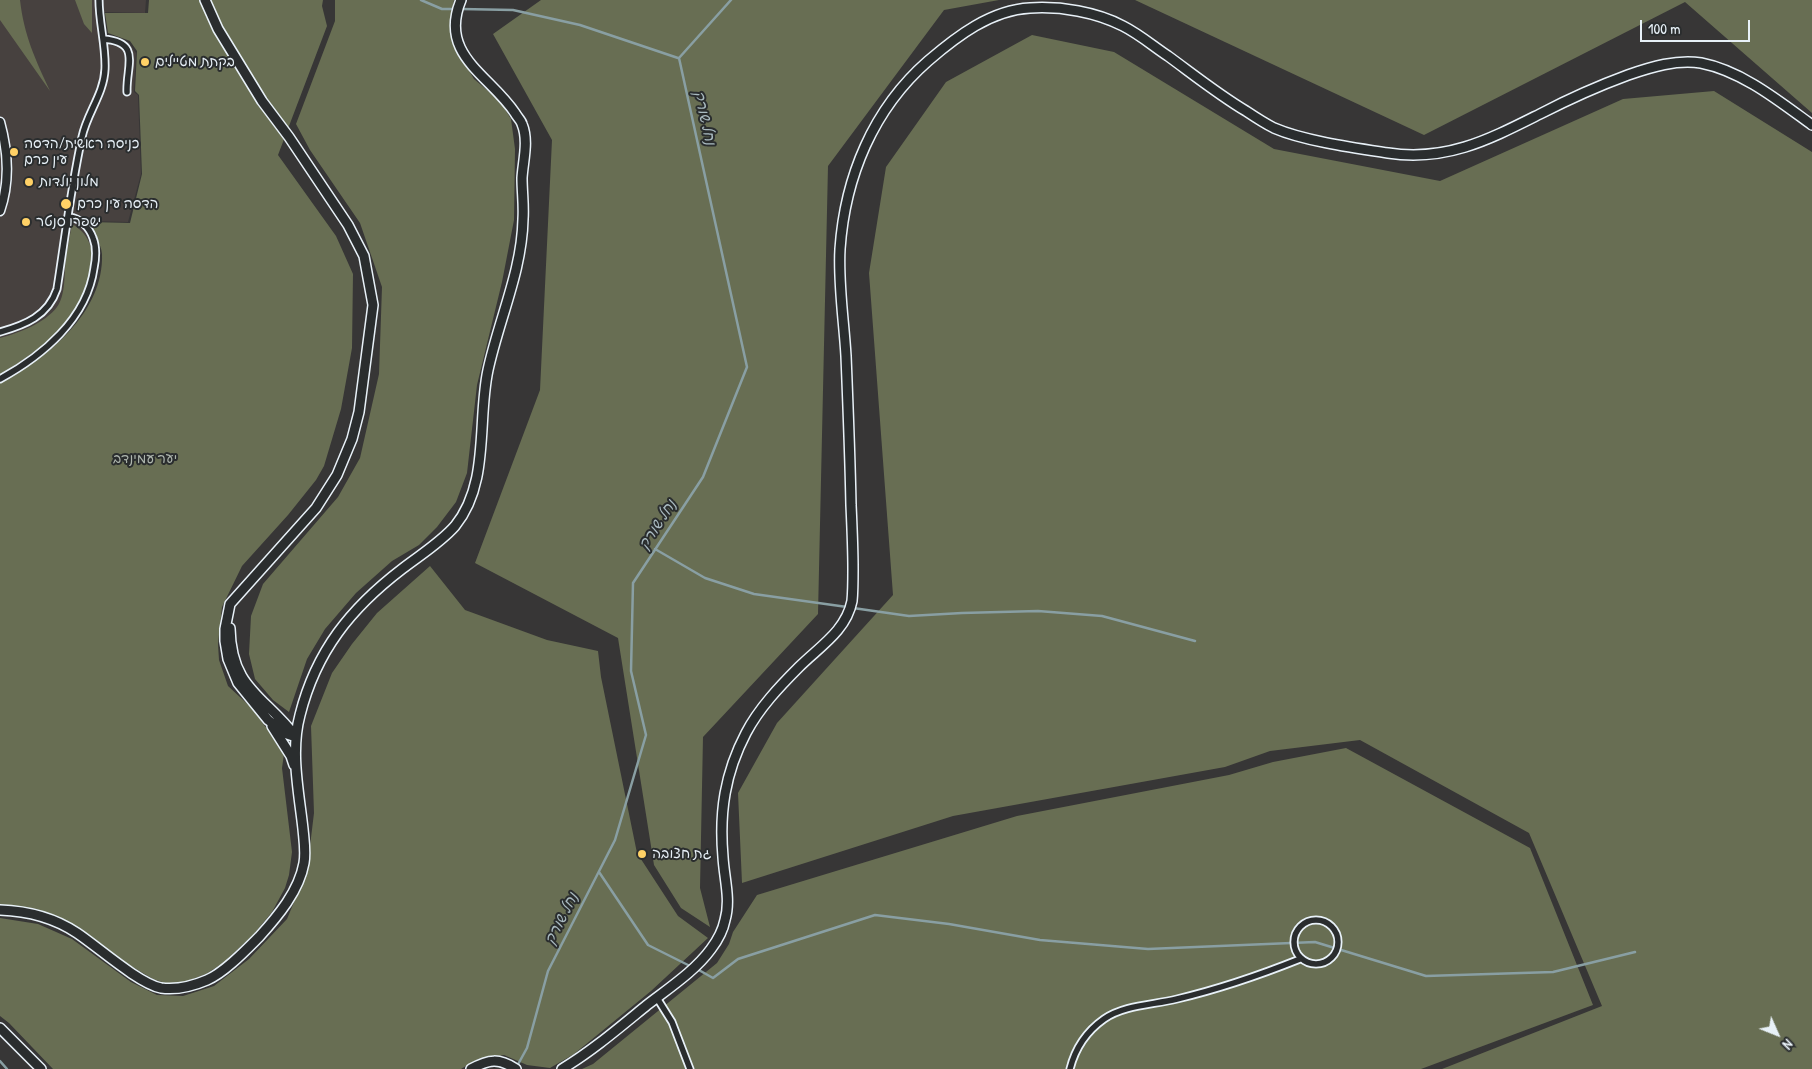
<!DOCTYPE html>
<meta charset="utf-8">
<style>
body{margin:0}
#map{position:relative;width:1812px;height:1069px;overflow:hidden;background:#373636;font-family:"Patrick Hand",sans-serif}
canvas{display:block}
.north{position:absolute;left:1752px;top:1009px;width:50px;height:50px;-webkit-text-stroke:4px #2a2d2e;paint-order:stroke;rotate:134deg;font-size:14px;font-weight:700;line-height:20px;text-align:center;color:#e8f1f8}
.north::after{content:'';display:block;margin:auto;width:18px;height:22px;background:#e8f1f8;clip-path:polygon(50% 0,100% 100%,50% 72%,0 100%)}
.scale{position:absolute;left:1640px;top:20px;width:110px;height:22px;box-sizing:border-box;border:2px solid #e8f1f8;border-top:0;padding-left:6px;font-size:15px;line-height:18px;white-space:nowrap;color:#e8f1f8;-webkit-text-stroke:4px #2a2d2e;paint-order:stroke}
</style>
<div id="map">
<canvas width="1812" height="1069"></canvas>
<div class="north">N</div>
<div class="scale">100 m</div>
</div>
<script>
const c = document.querySelector('canvas').getContext('2d');
c.lineJoin = 'round';
function paint(path, color) {
  c.fillStyle = color;
  c.fill(path, 'evenodd');
}
function stroke(path, color, width, dash) {
  c.strokeStyle = color;
  c.lineWidth = width;
  c.lineCap = dash ? 'butt' : 'round';
  c.setLineDash(dash || []);
  c.stroke(path);
}
function drawText(font, color, halo, rows, align = 'center') {
  c.font = font + ' "Patrick Hand","Playpen Sans Hebrew",sans-serif';
  c.lineWidth = 4;
  c.setLineDash([]);
  c.textBaseline = 'middle';
  c.strokeStyle = halo;
  c.fillStyle = color;
  for (const [text, x, y, turn = 0] of rows) {
    c.save();
    c.translate(x, y);
    c.rotate((+turn || 0) * Math.PI / 180);
    c.textAlign = isNaN(turn) ? turn : align;
    if (halo) c.strokeText(text, 0, 0);
    c.fillText(text, 0, 0);
    c.restore();
  }
}
paint(new Path2D(`
 M0,0h146l-1,13 -43,-1 3,22 24,9 7,10 -2,39 4,3 3,79 -13,48 -41,-1 11,24 -6,40 -4,17 -26,32 -62,46z`), '#47413f');
paint(new Path2D(`
 M0,0h20c4,35 15,59 30,91l-50,-71z
 M75,0h17v33l-8,-9z
 M149,0h174l-1,6 5,20 -49,129 58,81 17,38 -1,74 -11,61 -17,57 -8,14 -28,35 -46,51 -20,41 -4,37 1,16 9,26 27,25 9,14 21,22 -3,21 10,84 -3,23 -4,13 -13,24 -19,23 -30,28 -17,11 -24,9h-17l-12,-4 -27,-16 -48,-33 -78,-23v-524c47,-25 104,-70 102,-129 -1,-11 -9,-23 -13,-32l41,1 12,-49 -3,-79 -4,-4 2,-40 -7,-10 -22,-8 -3,-20h43z
 M335,0h119l-3,15 2,19 5,18 16,27 26,22 11,18 4,30 -1,71 -12,62 -25,103 -10,88 -11,29 -19,25 -18,18 -27,16 -36,32 -31,36 -18,30 -18,53 -16,-12 -18,-21 -6,-25 2,-38 12,-32 75,-87 22,-39 19,-84 3,-87 -22,-64 -50,-73 -14,-26 39,-103z
 M541,0h458l-55,10 -116,156 -10,448 -115,123 -3,151 10,39 -29,-19 -27,-43 -36,-227 -143,-75 65,-173 12,-250 -59,-106z
 M1135,0h677v113l-127,-111 -261,133z
 M1032,35l82,17 160,97 166,32 183,-82 91,-8 98,61v917h-370l160,-63 -73,-173 -169,-93 -90,11 -45,16 -272,49 -211,67 -4,-90 39,-70 116,-128 -24,-322 17,-106 60,-85z
 M72,224c16,9 22,24 20,42 -7,52 -51,83 -92,109v-37c19,-5 45,-15 57,-31 9,-12 7,-34 9,-49 2,-12 4,-23 6,-34z
 M430,566l35,44 82,30 51,11 3,26 36,176 41,63 30,22 -57,53 -77,63 -24,14 -23,-3 -23,-10 -28,5 -15,9h-408l-44,-46 -9,-7v-98l38,6 34,15 59,43 26,13 26,1 31,-10 35,-27 38,-40 20,-48 7,-58 -3,-87 21,-53 20,-29 25,-31z
 M1346,748l184,100 63,157 -172,64h-839l11,-5 124,-101 12,-19 4,-12 24,-37 260,-79 212,-41 44,-13z`), '#686e53');
stroke(new Path2D(`
 M421,0l21,9h14
 M461,9l52,1 67,15 98,33
 M655,549l50,29 49,16 93,13
 M853,608l56,8 53,-3 76,-2 64,5 93,25
 M599,872l49,73 44,22
 M697,969l16,9 25,-19 137,-44 74,9 91,16 108,9 167,-7 111,34 127,-4 82,-20
 M0,1061l7,8
 M516,1068l11,-20 21,-77 67,-131 31,-105 -15,-64 2,-88 70,-106 44,-110 -68,-309 52,-58`), '#899fa3', 2.5);
const street = new Path2D(`
 M103,39c39,3 23,26 24,53
 M0,332c25,-7 48,-16 57,-43 8,-51 14,-102 25,-152 5,-24 22,-43 23,-68 1,-23 -6,-46 -6,-69
 M0,379c42,-23 87,-60 94,-111 2,-10 3,-20 -1,-30 -4,-11 -13,-20 -24,-21
 M1294 942a22 22 0 1 1 44 0a22 22 0 1 1-44 0Z
 M657,998l15,24 18,47
 M1070,1069c5,-20 17,-38 34,-50 20,-14 49,-14 73,-20 42,-10 83,-24 123,-40`);
const secondary = new Path2D(`
 M0,122c8,29 10,60 0,89`);
const primary = new Path2D(`
 M205,0l13,29 44,72 27,36 59,88 16,31 9,49 -14,107 -7,27 -15,36 -21,33 -86,96 -5,25v12l3,18 10,24 30,37 19,14 9,3
 M230,628c1,61 35,68 66,109
 M272,726l19,30 3,9
 M0,910c28,1 53,7 77,23 21,14 61,50 84,55 15,2 32,-2 46,-8 17,-7 39,-30 52,-43 19,-21 40,-46 45,-74 2,-11 0,-23 -1,-34 -4,-37 -13,-77 -3,-114 16,-64 51,-107 102,-146 18,-14 38,-26 53,-43 35,-43 22,-105 33,-156 11,-51 34,-99 35,-151 1,-14 -1,-27 -1,-41 1,-17 7,-37 0,-54 -1,-4 -5,-7 -7,-11 -25,-38 -77,-58 -54,-113
 M0,1028l41,41
 M471,1069c18,-10 28,-11 45,0
 M562,1069c30,-18 58,-42 85,-64 22,-17 48,-34 64,-56 6,-8 12,-19 14,-29 6,-20 -1,-43 -2,-63 -4,-45 2,-84 23,-124 13,-25 34,-47 53,-66 20,-20 47,-36 53,-66 1,-10 1,-22 1,-32 0,-21 -1,-42 -2,-64 -1,-50 -3,-100 -5,-149 -2,-35 -8,-72 -6,-107 5,-72 33,-140 88,-188 29,-25 63,-51 102,-53 31,-2 66,4 93,18 16,8 30,20 45,30 26,19 51,39 78,55 9,6 18,12 28,17 30,13 81,20 114,25 59,9 102,-14 152,-39 29,-15 58,-28 88,-39 23,-8 49,-16 73,-12 41,8 78,38 111,62`);
stroke(street, '#e8f1f8', 9);
stroke(secondary, '#e8f1f8', 11);
stroke(primary, '#e8f1f8', 12);
stroke(street, '#2a2d2e', 5.5);
stroke(secondary, '#2a2d2e', 8);
stroke(primary, '#2a2d2e', 9);
for (const [x, y, r, color] of [
 [145,62,5,"#ffd166"],
 [14,152,5,"#ffd166"],
 [29,182,5,"#ffd166"],
 [66,204,6,"#ffd166"],
 [26,222,5,"#ffd166"],
 [642,854,5,"#ffd166"]
]) {
  const dot = new Path2D();
  dot.arc(x, y, r, 0, 2 * Math.PI);
  c.fillStyle = color;
  c.fill(dot);
  stroke(dot, '#2a2d2e', 2);
}
drawText('14px', '#e8f1f8', '#2a2d2e', [
 ["בקתת מטיילים",155,62],
 ["כניסה ראשית/הדסה",24,144],
 ["עין כרם",24,160],
 ["מלון יולדות",39,182],
 ["הדסה עין כרם",77,204],
 ["ישפרו סנטר",36,222],
 ["גת חצובה",652,854]
], 'left');
drawText('14px', '#aeb6ae', '#2a2d2e', [
 ["יער עמינדב",145,459]
]);
drawText('italic 15px', '#a9bac0', '#2a2d2e', [
 ["נחל שורק",704,118,77],
 ["נחל שורק",658,525,-57],
 ["נחל שורק",562,919,-63]
]);
</script>
